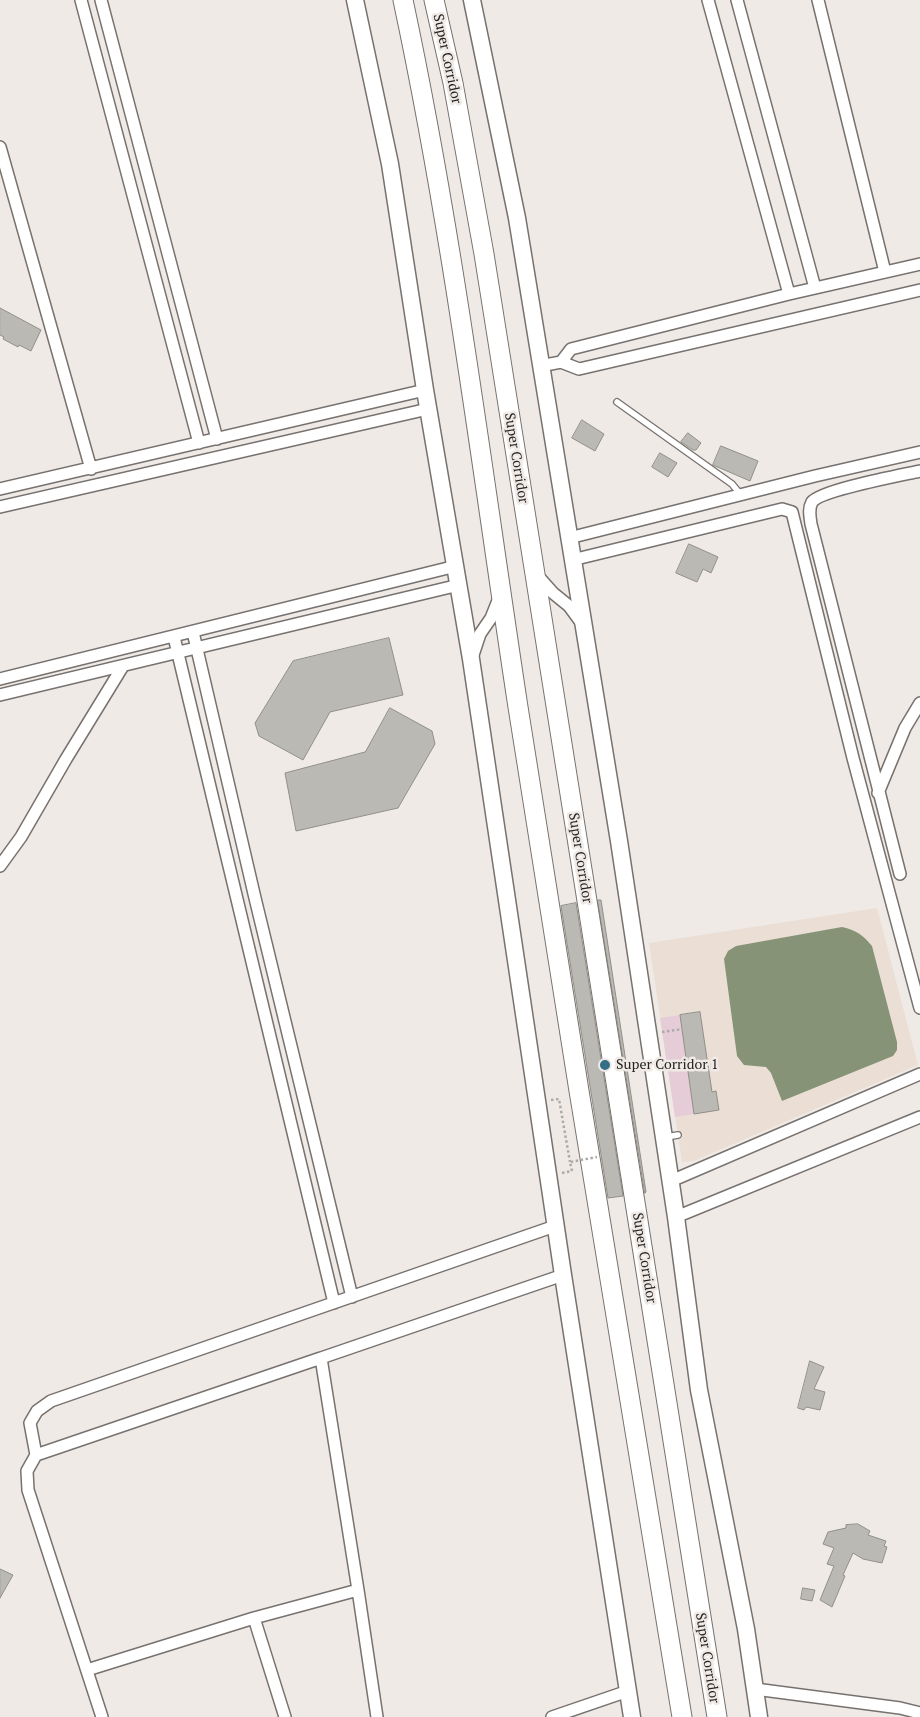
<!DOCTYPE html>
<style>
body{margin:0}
canvas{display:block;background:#f0eae6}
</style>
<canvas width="920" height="1717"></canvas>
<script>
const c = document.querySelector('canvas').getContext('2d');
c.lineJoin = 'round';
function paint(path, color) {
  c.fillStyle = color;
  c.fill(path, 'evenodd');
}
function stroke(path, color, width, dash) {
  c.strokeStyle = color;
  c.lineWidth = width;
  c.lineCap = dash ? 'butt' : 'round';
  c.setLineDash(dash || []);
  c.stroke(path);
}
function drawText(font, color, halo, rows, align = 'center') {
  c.font = font + ' "PT Serif",serif';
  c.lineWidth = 5;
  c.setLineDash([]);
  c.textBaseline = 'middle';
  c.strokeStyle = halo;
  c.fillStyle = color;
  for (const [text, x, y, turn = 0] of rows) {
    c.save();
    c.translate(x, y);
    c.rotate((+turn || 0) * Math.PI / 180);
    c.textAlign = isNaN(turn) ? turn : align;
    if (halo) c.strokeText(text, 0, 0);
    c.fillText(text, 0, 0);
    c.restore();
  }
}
paint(new Path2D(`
 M877,908l41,157 -224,96 -12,1 -33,-219z`), '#eaded5');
paint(new Path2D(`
 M680,1015l14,99 -19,3 -15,-99z`), '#e6ccd7');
paint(new Path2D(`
 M842,927c14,3 21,8 30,19l25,96v8l-4,6 -111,45 -11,-28 -5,-6 -22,-2 -7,-9 -13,-97 4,-8 8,-5z`), '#879377');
const building = new Path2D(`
 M0,308l41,22 -10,21 -12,-6 -1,2 -15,-8 1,-2 -4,-2z
 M582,420l22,14 -9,17 -23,-13z
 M688,433l13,10 -5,7h-3l-12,-8z
 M721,446l37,15 -8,20 -37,-16z
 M660,453l17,10 -9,14 -16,-10z
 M689,544l29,13 -7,16 -8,-4 -6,13 -21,-9z
 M389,638l14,57 -73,17 -27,48 -44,-24 -4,-13 38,-62z
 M390,708l42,23 3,13 -37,64 -102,23 -11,-58 80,-21z
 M598,900h3l45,292 -1,1z
 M576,903l47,293 -15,2 -47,-292z
 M700,1012l12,80 4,-1 3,19 -25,4 -14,-99z
 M810,1361l14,6 -10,22 11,3 -5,18 -14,-3 -2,3 -6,-2z
 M858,1524l12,7 -2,4 18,6 -2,5 3,1 -5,16 -19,-4 -10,-6 -10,22 2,1 -13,31 -12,-7 14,-34 -7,-2 7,-16 -11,-4 5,-12 18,-4v-3z
 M0,1569l13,6 -13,23z
 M803,1588l12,2 -3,11 -11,-2z`);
paint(building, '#bbb9b3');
stroke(building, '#918f89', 1);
const lane = new Path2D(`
 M617,402l115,82 9,11
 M666,1137l12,-2`);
const street = new Path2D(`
 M81,0l118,443
 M101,0l116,439
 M708,0l81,294
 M737,0l78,288
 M818,0l67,272
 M0,147l91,322
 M561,362l10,-13 218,-55 131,-30
 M540,366l21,-4 18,7 341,-79
 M0,489l425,-99
 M0,507l428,-98
 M569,538l246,-62 105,-24
 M572,560l210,-51 10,3 61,246 67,250
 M536,574l17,19 16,13 14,19
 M193,632l62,266 97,399
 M174,637l160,666
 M472,658l8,-24 11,-16 8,-20
 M0,679l456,-113
 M0,695l459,-110
 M878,793l27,-65 15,-25
 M0,866l21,-29 45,-78 57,-93
 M900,874l-89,-350c-1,-8 -3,-15 1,-22 9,-12 90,-27 108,-31
 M671,1181l249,-107
 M676,1217l244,-100
 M36,1455l-6,-32 7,-12 14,-10 504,-175
 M358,1590l19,127
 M87,1670l167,-52
 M755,1689l145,19 20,5
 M102,1717l-74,-227 -1,-19 9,-16 285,-97
 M285,1717l-31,-99 104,-28 -37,-232 242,-83
 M552,1717l76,-26`);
const secondary = new Path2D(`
 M355,0l35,164 35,226 46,269 92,616 69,442
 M472,0l45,218 102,623 57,376 23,173 47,239 13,88`);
const primary = new Path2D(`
 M403,0c50,234 79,471 115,707 52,337 109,674 164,1010
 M434,0l19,83 31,171 233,1463`);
stroke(lane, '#77726f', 8);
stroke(street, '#77726f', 14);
stroke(secondary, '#77726f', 19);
stroke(primary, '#77726f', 21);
stroke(new Path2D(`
 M662,1032l21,-3
 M551,1100l8,-1 11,63
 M562,1173l10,-2`), '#aeaaa7', 2.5, [2.5, 2.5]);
stroke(lane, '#fff', 5.5);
stroke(street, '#fff', 11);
stroke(secondary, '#fff', 16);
stroke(primary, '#fff', 19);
stroke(new Path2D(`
 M572,1171l-2,-9 27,-5`), '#aeaaa7', 2.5, [2.5, 2.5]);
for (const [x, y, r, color] of [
 [605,1065,6,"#346f87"]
]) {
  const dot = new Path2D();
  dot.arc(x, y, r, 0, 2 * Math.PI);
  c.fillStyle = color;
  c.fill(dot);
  stroke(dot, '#f0eae6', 2);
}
drawText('14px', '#262423', '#f0eae6', [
 ["Super Corridor",447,59,78],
 ["Super Corridor",516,458,81],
 ["Super Corridor",580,858,81],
 ["Super Corridor",644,1258,81],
 ["Super Corridor",707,1658,81]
]);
drawText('14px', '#262423', '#f0eae6', [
 ["Super Corridor 1",616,1065]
], 'left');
</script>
